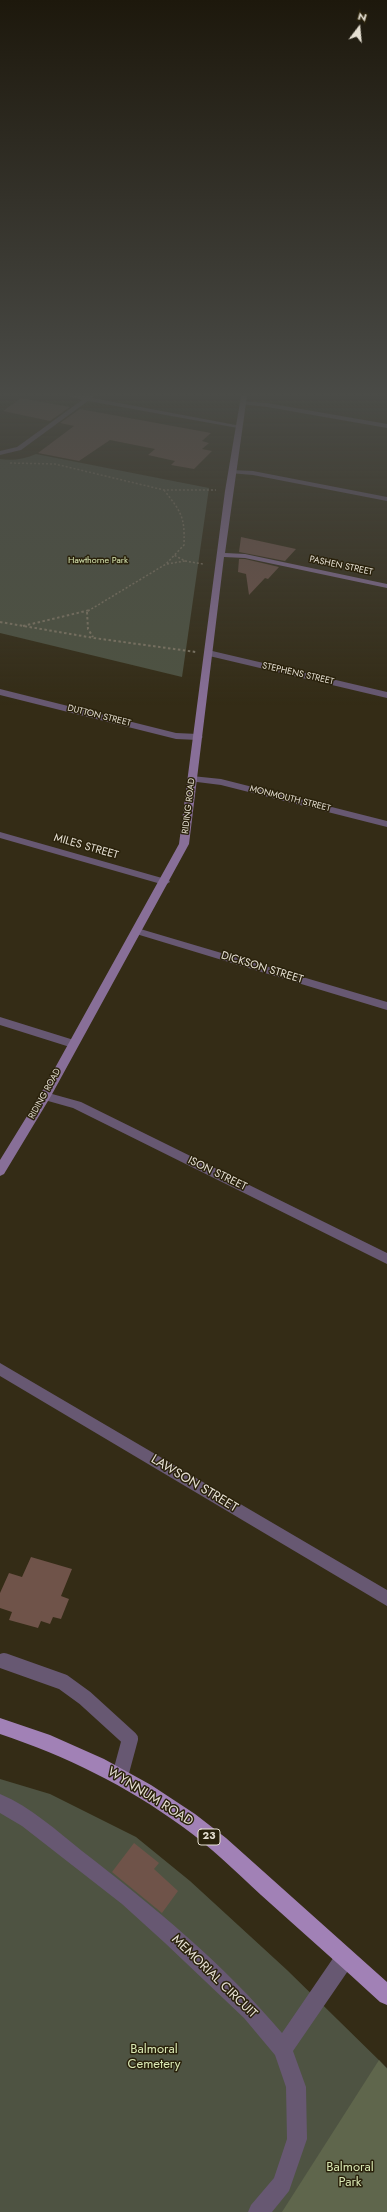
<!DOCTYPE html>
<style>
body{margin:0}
#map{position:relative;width:387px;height:2212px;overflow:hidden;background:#342c16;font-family:Jost,sans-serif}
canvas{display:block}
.north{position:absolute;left:339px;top:8px;width:40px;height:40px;-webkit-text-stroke:3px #2a220c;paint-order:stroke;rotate:16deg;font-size:11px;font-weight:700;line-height:16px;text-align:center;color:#e6e0d3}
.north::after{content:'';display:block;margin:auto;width:14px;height:18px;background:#e6e0d3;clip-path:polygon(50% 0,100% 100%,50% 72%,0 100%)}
</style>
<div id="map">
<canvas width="387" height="2212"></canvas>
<div class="north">N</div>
</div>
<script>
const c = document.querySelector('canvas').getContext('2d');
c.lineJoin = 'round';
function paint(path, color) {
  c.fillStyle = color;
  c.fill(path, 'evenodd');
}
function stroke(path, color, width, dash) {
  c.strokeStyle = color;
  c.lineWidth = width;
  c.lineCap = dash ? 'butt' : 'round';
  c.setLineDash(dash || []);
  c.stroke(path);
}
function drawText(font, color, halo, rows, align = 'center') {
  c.font = font + ' Jost,sans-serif';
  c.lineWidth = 3;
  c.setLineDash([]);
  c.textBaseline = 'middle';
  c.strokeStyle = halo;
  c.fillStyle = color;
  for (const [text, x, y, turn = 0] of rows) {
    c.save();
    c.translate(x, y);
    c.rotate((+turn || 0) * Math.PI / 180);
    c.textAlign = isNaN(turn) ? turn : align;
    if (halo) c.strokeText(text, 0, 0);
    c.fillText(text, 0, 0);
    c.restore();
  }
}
paint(new Path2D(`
 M36,454l173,34 -27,189 -182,-44v-174c12,2 25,0 36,-5z
 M0,1779l50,15 86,43 54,44 97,89 100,98v144h-387z`), '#4e5342');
paint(new Path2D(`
 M379,2060l8,9v143h-105z`), '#5f664c');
paint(new Path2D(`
 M21,398l49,9 -20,14 -47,-10z
 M80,409l131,24 -9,8 7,2 -7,6 10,2 -18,18 -23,-4 4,-4 -27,-6 7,-6 -45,-9 -31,21 -41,-8 36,-27 -14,-3z
 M241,537l55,12 -11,12 -46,-9z
 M239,559h6l34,8 -11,12 -3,-1 -16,17 -3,-21 -8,-2z
 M31,1557l41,12 -11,27 8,3 -8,20 -8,-2 -3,7 -9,-3 -3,7 -29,-8 3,-8 -12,-4v-15l9,-20 13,4z
 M134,1843l25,20 -5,6 24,22 -16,22 -50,-41z`), '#6f5349');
stroke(new Path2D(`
 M10,463l45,1 109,26h52
 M185,561l18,3
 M167,564l18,-3 -11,-6
 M88,611l78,-47 18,-19c1,-29 -3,-33 -20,-55`), '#807866', 1.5, [2, 2]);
stroke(new Path2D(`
 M87,612l1,17 5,8
 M0,622l94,16 102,14
 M23,626l67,-16`), '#807866', 2, [2.5, 2.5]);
stroke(new Path2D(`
 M0,1660l7,2`), '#675872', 12);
stroke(new Path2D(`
 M4,1661l59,21 22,16 45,41 -10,37`), '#675872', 16);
paint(new Path2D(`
 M69,396h25l-1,2 148,28 -3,2 -150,-27 -67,49 -21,5v-4l17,-4 65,-47z
 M242,401l25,2 120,21v4l-120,-21 -27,-3v-2z
 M231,470l22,1 134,26v4l-134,-26 -24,-2v-2z
 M208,650l179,42v6l-182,-43v-4z
 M0,689l176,44 22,1 5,3 -5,3 -22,-1 -176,-44z
 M192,776l29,3 166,42v6l-166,-42 -32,-4 -2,-2z
 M0,832l169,48 1,2 -5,3 -4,-1 -161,-46z
 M137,928l250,74v8l-254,-77 -1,-2 1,-2z
 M0,1017l77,24 2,3 -6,4 -73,-23z
 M45,1092l36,10 306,151v11l-314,-156 -32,-9 -2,-3 2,-3z
 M0,1363l387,227v16l-387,-230z
 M0,1794c31,13 57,37 82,57 71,55 142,113 200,182l56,-82 7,-2 7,2 2,7 -2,7 -59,86 13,36 1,52 -18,52 -17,21h-24l3,-7 23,-27 13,-39 -1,-52 -11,-32 -31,-37 -79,-75 -43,-39 -100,-78 -22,-13z`), '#675872');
paint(new Path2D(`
 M241,396h6l-22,157 20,1 142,30v4l-142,-30 -21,-1 -35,287 -138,252 -47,78 -4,2v-16l40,-65 139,-251 46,-353z`), '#886f98');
paint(new Path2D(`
 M0,1718l50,17 54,24 47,26 44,29 31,24 161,144v23l-7,-3c-39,-36 -80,-72 -119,-107 -26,-24 -50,-48 -78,-68 -56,-41 -117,-71 -183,-93z`), '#a181b6');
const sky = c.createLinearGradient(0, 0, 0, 706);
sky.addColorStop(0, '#1d180c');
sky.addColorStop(0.56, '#4a4b47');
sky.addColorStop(1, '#4a4b4700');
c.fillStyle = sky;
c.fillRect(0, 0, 387, 706);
drawText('9px', '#d8e7b2', '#2a220c', [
 ["Hawthorne Park",98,561]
]);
drawText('9px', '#e6e0d3', '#2a220c', [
 ["PASHEN STREET",341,566,12],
 ["STEPHENS STREET",298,674,13],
 ["DUTTON STREET",99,716,14],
 ["MONMOUTH STREET",290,799,14],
 ["RIDING ROAD",189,806,-83],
 ["RIDING ROAD",45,1094,-61]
]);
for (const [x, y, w] of [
 [209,1837,22]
]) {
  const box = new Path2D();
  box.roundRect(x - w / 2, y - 8, w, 16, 3);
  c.fillStyle = '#2a220c';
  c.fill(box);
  stroke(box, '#e6e0d3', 1);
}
drawText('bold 10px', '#e6e0d3', null, [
 ["23",209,1837]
]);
drawText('11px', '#e6e0d3', '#2a220c', [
 ["MILES STREET",86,847,16],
 ["DICKSON STREET",262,968,17],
 ["ISON STREET",217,1174,26]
]);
drawText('13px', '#e6e0d3', '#2a220c', [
 ["LAWSON STREET",194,1484,31],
 ["WYNNUM ROAD",150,1797,32],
 ["MEMORIAL CIRCUIT",214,1977,44]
]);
drawText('13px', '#d8e7b2', '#2a220c', [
 ["Balmoral",154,2050],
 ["Cemetery",154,2065],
 ["Balmoral",350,2168],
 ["Park",350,2183]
]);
</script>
